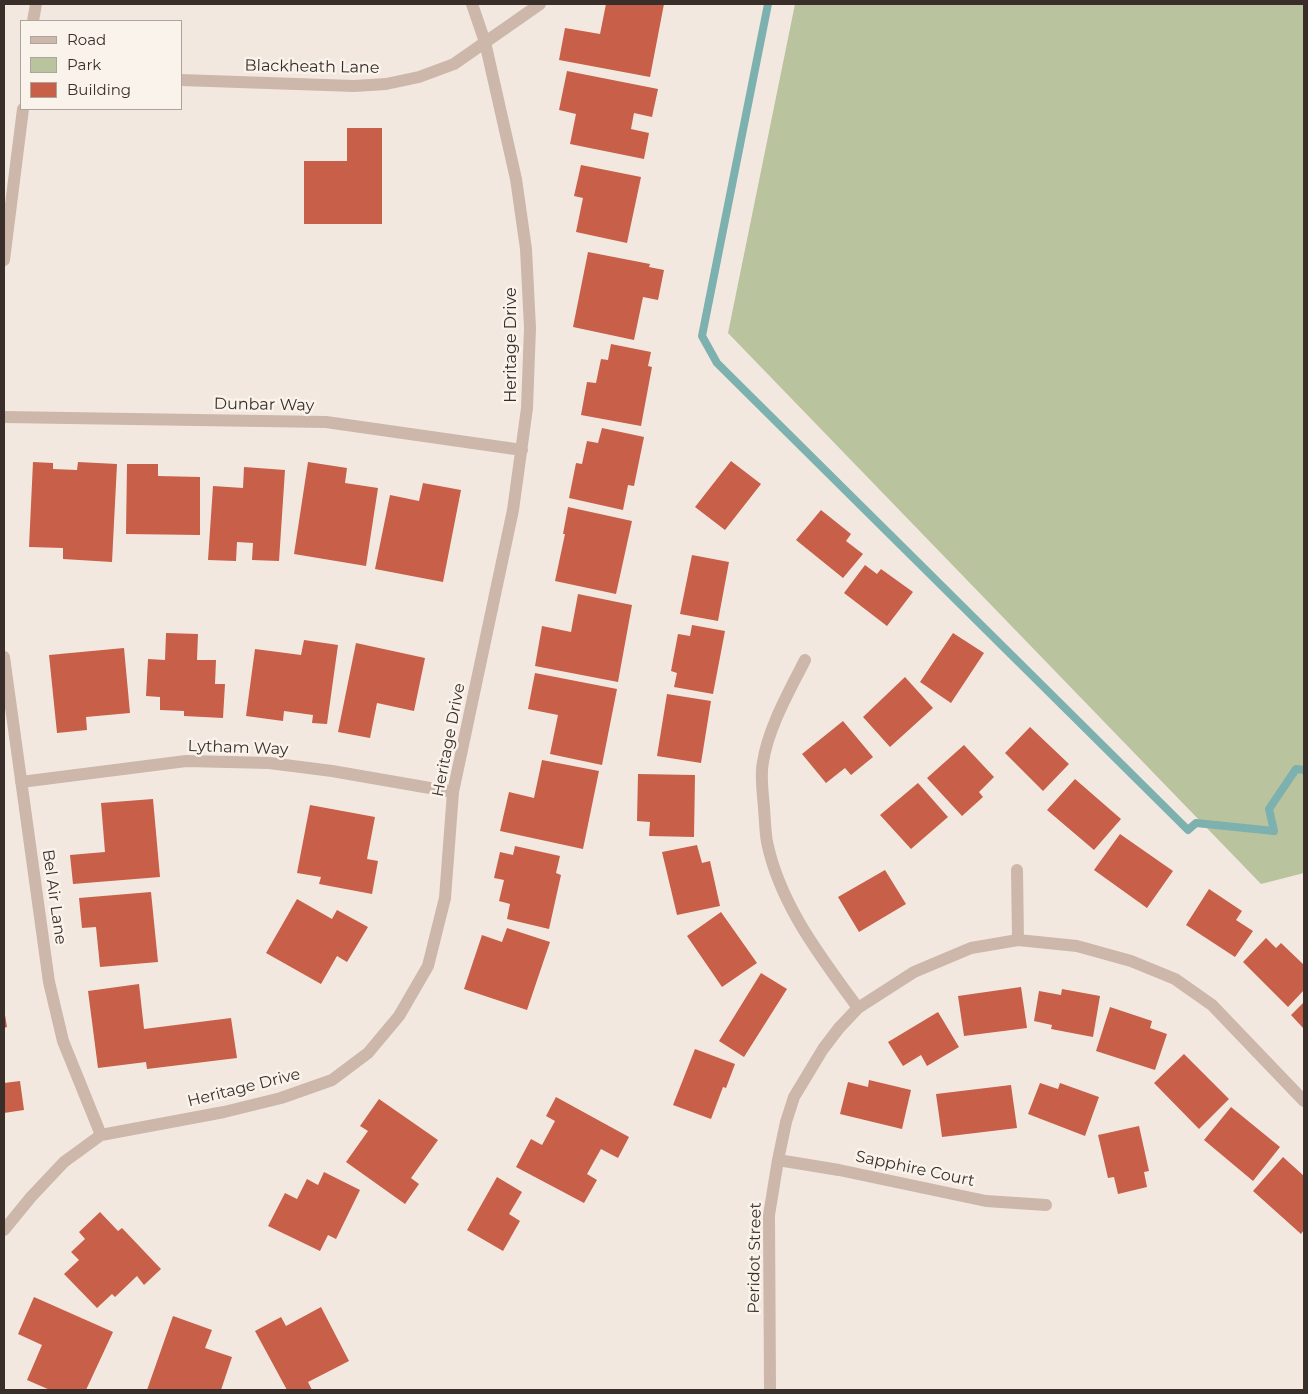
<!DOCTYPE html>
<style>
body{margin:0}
#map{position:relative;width:1308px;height:1394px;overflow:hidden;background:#f3e8df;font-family:Montserrat,sans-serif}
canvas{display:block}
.frame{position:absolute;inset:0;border:5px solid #392e2a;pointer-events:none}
.legend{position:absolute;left:20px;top:20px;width:162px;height:90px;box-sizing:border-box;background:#faf3eb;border:1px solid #ada49e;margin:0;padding:6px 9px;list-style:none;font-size:15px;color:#392e2a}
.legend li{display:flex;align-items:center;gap:10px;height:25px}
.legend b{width:25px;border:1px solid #ada49e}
</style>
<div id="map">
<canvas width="1308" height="1394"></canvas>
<div class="frame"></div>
<ul class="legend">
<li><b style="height:6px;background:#ccb7aa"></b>Road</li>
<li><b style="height:14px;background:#b9c39e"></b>Park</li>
<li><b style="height:14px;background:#c75f49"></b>Building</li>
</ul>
</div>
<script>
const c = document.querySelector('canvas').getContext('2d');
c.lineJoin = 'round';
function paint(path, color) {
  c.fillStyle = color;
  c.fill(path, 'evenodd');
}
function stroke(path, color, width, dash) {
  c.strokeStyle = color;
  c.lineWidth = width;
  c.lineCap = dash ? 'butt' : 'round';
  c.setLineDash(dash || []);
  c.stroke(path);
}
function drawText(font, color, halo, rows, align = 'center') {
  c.font = font + ' Montserrat,sans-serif';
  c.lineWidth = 5;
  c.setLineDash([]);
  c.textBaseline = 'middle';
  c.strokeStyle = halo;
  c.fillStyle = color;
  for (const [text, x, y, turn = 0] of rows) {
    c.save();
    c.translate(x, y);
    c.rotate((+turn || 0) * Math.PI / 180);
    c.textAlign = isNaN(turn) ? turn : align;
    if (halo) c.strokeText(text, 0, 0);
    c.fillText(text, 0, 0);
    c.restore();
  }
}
paint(new Path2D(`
 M795,4h509v869l-43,11 -533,-551z`), '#b9c39e');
stroke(new Path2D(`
 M768,4l-66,332 15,27 471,467 8,-7 78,8 -5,-22 27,-40 8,1`), '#7db1af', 8);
paint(new Path2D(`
 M606,4h58l-14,73 -91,-17 6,-32 35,6z
 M567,71l91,18 -6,28 -18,-4 -3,16 18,4 -5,26 -74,-15 6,-30 -17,-4z
 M347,128h35v96h-78v-63h43z
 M581,165l60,12 -14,66 -51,-11 7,-34 -9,-2z
 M588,252l62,12 -1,3 15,3 -6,30 -15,-3 -9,43 -61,-13z
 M611,344l40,8 -3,14 4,1 -11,59 -60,-11 6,-33 9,1 5,-24 7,1z
 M602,428l42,9 -10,49 -6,-1 -5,25 -54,-12 7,-35 6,1 5,-23 11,2z
 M731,461l30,23 -36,46 -30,-23z
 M33,462l20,1v6l24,1 1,-8 39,2 -5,98 -49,-3v-11l-34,-1z
 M308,462l39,6 -2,15 33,5 -12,78 -72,-12z
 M127,464h31v12l42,1v58l-74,-1z
 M244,467l41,3 -6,91 -27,-1 1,-17 -16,-1 -1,19 -28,-1 5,-74 30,2z
 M423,483l38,7 -18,92 -68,-13 15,-74 29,6z
 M568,507l64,14 -16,73 -61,-13 10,-47h-2z
 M821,510l30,24 -5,7 17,13 -20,24 -47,-38z
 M692,555l37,7 -11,59 -38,-7z
 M865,565l12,9 4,-5 32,23 -26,34 -43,-33z
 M578,594l54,11 -14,77 -83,-16 7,-40 29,6z
 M692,625l33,6 -12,63 -39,-7 3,-14 -6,-2 7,-37 12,2z
 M166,633l32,1 -1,26h19l-1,24h10l-2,34 -39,-2v-5l-24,-1v-13l-14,-1 2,-37 17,1z
 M953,633l31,20 -33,50 -31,-21z
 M304,640l34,5 -11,79 -15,-1 1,-8 -29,-4 -1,10 -37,-5 9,-67 46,6z
 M356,643l69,15 -11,53 -37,-8 -7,35 -32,-6z
 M124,648l6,65 -44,4 1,13 -30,3 -8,-78z
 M535,673l82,16 -15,76 -52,-11 8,-39 -30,-6z
 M905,677l28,31 -43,39 -27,-30z
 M667,694l44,7 -10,62 -44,-7z
 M843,721l30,36 -22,18 -6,-7 -19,15 -24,-29z
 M1030,727l39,37 -26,27 -38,-38z
 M964,745l30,32 -15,15 4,5 -21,19 -35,-38z
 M542,760l57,11 -16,78 -83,-18 9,-39 25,6z
 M638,774l57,1 -1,62 -45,-1 1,-14 -13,-1z
 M1075,779l46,40 -27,31 -47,-40z
 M918,783l30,34 -37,32 -31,-34z
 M153,799l7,78 -87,7 -3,-29 35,-3 -4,-49z
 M310,805l65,12 -8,42 11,2 -6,33 -53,-10 2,-7 -24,-4z
 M1120,834l53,37 -26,37 -53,-38z
 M697,845l5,18 8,-2 10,45 -43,9 -15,-63z
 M515,846l45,10 -4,17 5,2 -12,54 -42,-10 3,-15 -11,-3 5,-21 -10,-2 6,-26 13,3z
 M885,870l21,34 -47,28 -21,-35z
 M1209,889l33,22 -6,9 17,11 -18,26 -49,-32z
 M151,892l7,70 -58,5 -4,-40 -14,1 -3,-30z
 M297,899l35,20 5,-9 31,17 -21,35 -10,-6 -16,28 -55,-31z
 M721,912l36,51 -35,24 -35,-51z
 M507,928l43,14 -23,68 -63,-21 18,-54 20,7z
 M1266,938l10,10 5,-5 23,22v25l-16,17 -45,-45z
 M761,973l26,16 -43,68 -25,-16z
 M139,984l5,45 87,-11 6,40 -90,11 -1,-7 -48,6 -10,-77z
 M1021,987l6,41 -63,8 -6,-40z
 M1062,989l38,7 -7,41 -42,-8 1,-4 -18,-4 5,-30 22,4z
 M1304,1002v27l-13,-14z
 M1110,1007l42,14 -2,7 17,6 -12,36 -59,-19z
 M4,1009l3,18 -3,1z
 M938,1012l21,35 -32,19 -6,-11 -18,11 -15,-24z
 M695,1049l40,15 -9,24 -3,-1 -12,32 -38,-14z
 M1184,1054l45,45 -30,30 -45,-46z
 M869,1080l42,10 -9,39 -62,-15 8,-32 20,5z
 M20,1081l4,29 -20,3v-30z
 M1040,1083l18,6 2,-6 39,14 -14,39 -57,-22z
 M1011,1085l6,43 -75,9 -6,-43z
 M556,1097l73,40 -11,21 -17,-9 -14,25 10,6 -13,23 -68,-36 15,-28 11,6 13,-24 -9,-5z
 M379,1099l59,41 -27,38 8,6 -14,20 -59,-42 22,-31 -8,-5z
 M1231,1107l49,40 -27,34 -49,-41z
 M1139,1126l10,45 -5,1 3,15 -29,7 -4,-17 -6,1 -10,-43z
 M1283,1157l21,19v54l-3,4 -48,-43z
 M324,1172l36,18 -24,49 -8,-4 -8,16 -52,-25 17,-33 12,6 10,-20 11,6z
 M497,1177l25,15 -13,22 11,7 -17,30 -36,-21z
 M100,1212l18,19 4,-3 39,41 -17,16 -7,-9 -22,21 -3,-3 -15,14 -33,-34 15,-14 -8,-8 14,-13 -6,-7z
 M34,1297l79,35 -27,58h-36l-23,-10 15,-35 -24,-11z
 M321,1307l28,54 -41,21 4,8h-25l-32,-59 26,-14 5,9z
 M173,1316l39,14 -7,18 27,9 -11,33h-74z`), '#c75f49');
stroke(new Path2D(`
 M33,21l3,-17
 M181,80l173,6 32,-2 33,-7 35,-13 86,-60
 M4,260l19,-151
 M4,417l322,5 196,28
 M4,657l45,325 14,59 38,94
 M805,660c-15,30 -37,68 -42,102 -3,14 0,32 1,46 1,11 1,23 3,34 13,63 54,115 91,166
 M21,782l165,-21 83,2 63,8 121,21
 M1017,870l1,70
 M778,1160l61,10 147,31 60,4
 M4,1230l27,-33 33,-35 37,-27 123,-23 57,-14 51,-18 36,-27 31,-37 29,-50 17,-68 8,-106 60,-282 14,-102 3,-80 -4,-79 -10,-70 -31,-137 -13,-38
 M770,1390l-1,-175 9,-55 8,-38 8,-25 29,-48 16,-21 19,-20 56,-36 57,-24 47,-8 59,6 54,15 44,18 37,26 92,96`), '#ccb7aa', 12);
drawText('16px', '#392e2a', '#faf3eb', [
 ["Blackheath Lane",312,67,1],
 ["Heritage Drive",511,345,-90],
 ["Dunbar Way",264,405,1],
 ["Heritage Drive",449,740,-79],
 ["Lytham Way",238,748,2],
 ["Bel Air Lane",54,897,82],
 ["Heritage Drive",244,1088,-14],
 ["Sapphire Court",915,1169,12],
 ["Peridot Street",755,1258,-89]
]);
</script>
